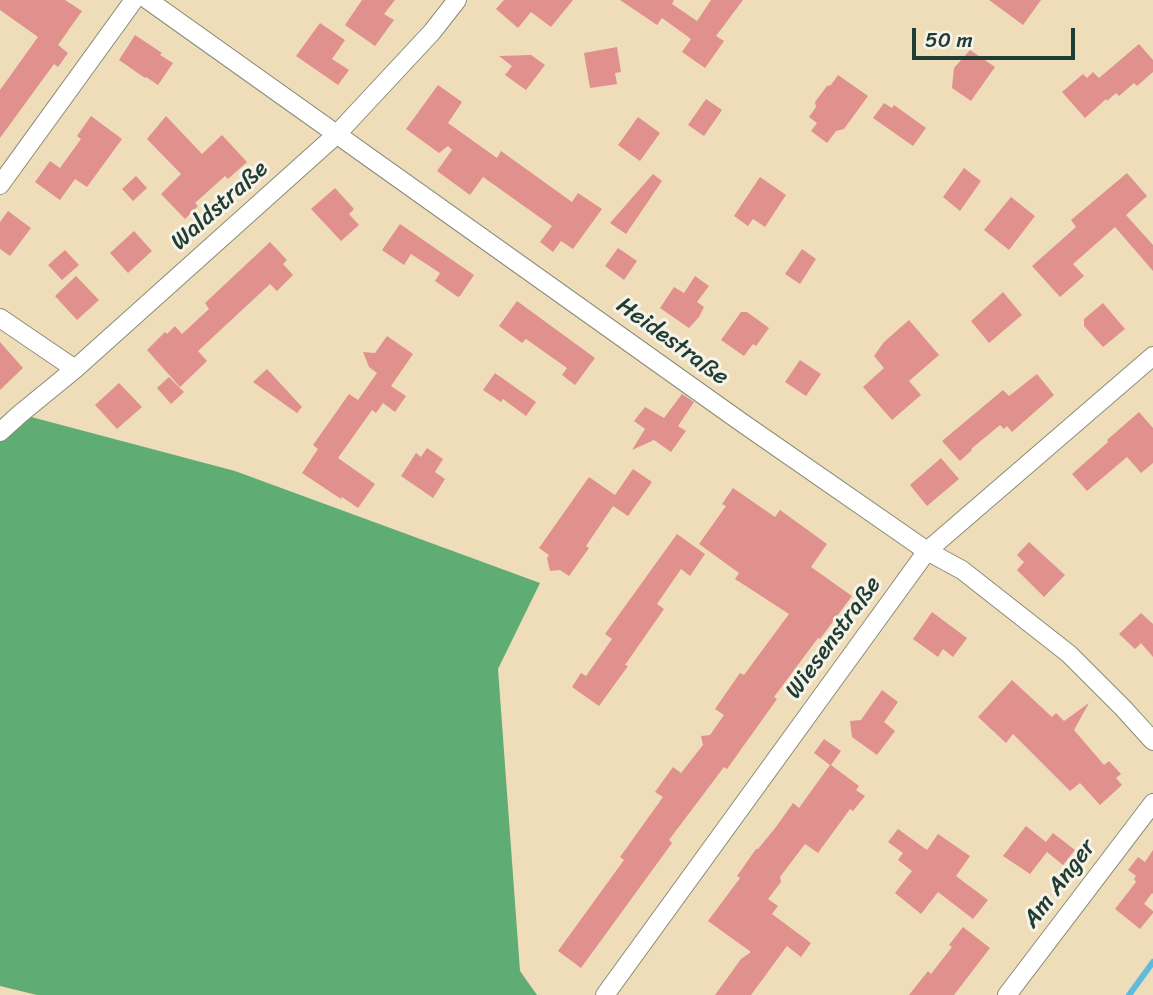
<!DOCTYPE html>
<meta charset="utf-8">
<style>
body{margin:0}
#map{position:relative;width:1153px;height:995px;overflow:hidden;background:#efddba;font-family:Sriracha,sans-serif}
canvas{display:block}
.scale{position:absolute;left:912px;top:28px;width:163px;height:32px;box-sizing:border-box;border:4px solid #1f3d34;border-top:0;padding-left:9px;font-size:21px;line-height:24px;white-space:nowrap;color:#1f3d34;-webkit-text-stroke:5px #f7f3e8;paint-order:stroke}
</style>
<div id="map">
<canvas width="1153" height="995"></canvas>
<div class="scale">50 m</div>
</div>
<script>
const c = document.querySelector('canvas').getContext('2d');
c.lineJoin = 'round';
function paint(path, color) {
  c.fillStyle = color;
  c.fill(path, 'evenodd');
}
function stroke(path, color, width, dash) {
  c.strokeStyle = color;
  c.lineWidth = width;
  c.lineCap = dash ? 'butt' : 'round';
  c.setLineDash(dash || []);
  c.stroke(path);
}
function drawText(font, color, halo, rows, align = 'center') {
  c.font = font + ' Sriracha,sans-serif';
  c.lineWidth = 6;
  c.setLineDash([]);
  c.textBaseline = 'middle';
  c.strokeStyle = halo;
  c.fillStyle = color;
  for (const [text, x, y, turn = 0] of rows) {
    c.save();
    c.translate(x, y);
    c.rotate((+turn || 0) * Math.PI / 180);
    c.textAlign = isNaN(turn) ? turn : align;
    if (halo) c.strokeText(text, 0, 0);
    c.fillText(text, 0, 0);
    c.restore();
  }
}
paint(new Path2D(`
 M20,414l215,57 305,112 -42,86 22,302 17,24h-500l-37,-9v-554z`), '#60ac75');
stroke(new Path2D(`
 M1129,995l24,-33`), '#5ebbdc', 6);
paint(new Path2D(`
 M0,0h65l17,11 -24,34 10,8 -10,14 -4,-3 -54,74v-48l38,-53 -38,-27z
 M362,0h33l-11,14 10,6 -19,26 -30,-21z
 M504,0h69l-22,27 -20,-15 -13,16 -22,-19z
 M620,0h54l-2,4 25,17 14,-21h32l-27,36 8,5 -19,27 -23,-16 9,-13 -29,-21 -5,7z
 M989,0h52l-18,25z
 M320,23l25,17 -13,19 17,11 -11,15 -42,-29z
 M135,35l27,18 -2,2 13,8 -15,22 -12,-8 -1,1 -26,-18z
 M1139,44l14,16v12l-16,14 -3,-3 -15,13 -3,-3 -9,8 -1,-2 -21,19 -23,-26 21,-18 4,4 6,-6 6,6z
 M617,47l4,25 -6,1 2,11 -27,4 -6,-35z
 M970,50l25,17 -24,34 -19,-13 2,-20z
 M531,55l14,10 -19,25 -21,-15 7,-9 -13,-10z
 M838,75l30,21 -24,33 -8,2 -9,12 -16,-12 6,-8 -8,-6 7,-10 -1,-5 12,-16 4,-1z
 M438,85l24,17 -14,21 49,35 4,-7 71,51 6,-9 24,16 -29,40 -12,-8 -8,11 -13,-10 12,-16 -69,-49 -13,18 -33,-24 15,-21 -4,-4 -9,7 -33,-24z
 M706,99l16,11 -18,26 -16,-11z
 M884,103l8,5 2,-3 32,23 -13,18 -40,-28z
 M91,116l31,23 -35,48 -12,-8 -15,21 -25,-18 15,-21 10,7 21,-29 -4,-3z
 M166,116l36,38 20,-19 25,27 -19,17 -3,-3 -30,27 3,3 -13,13 -24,-25 20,-20 -34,-35z
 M638,117l22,16 -20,28 -22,-16z
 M964,168l17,13 -21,30 -17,-14z
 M1127,173l20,23 -21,19 27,30v26l-38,-44 -42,37 11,12 -24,21 -28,-31 44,-39 -5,-7z
 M653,174l9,7 -36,53 -16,-11z
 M136,176l11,12 -14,13 -11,-12z
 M760,177l26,18 -21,32 -12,-8 -5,7 -14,-10z
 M335,188l19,21 -5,5 10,11 -18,16 -30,-32z
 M1011,197l24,19 -26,34 -25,-20z
 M8,211l23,17 -21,28 -10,-7v-27z
 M400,224l74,51 -14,21 -2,1 -23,-16 5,-8 -29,-19 -7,11 -22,-15z
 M134,231l18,20 -24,22 -18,-20z
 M270,242l17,18 -4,4 10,11 -16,16 -7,-7 -72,67 9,10 -27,26 -33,-37 18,-18 2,2 8,-8 7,8 27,-25 -4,-6z
 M618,248l19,13 -13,19 -19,-14z
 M802,249l14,10 -16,25 -15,-10z
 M65,250l14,15 -17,15 -14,-15z
 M76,276l23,24 -22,20 -22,-24z
 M695,276l14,10 -12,16 7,5 -5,10 -10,11 -29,-20 14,-21 10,6z
 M1003,292l19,23 -33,28 -18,-22z
 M517,301l78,57 -20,27 -13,-10 5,-7 -41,-29 -4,4 -23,-17z
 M1103,303l22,26 -22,18 -19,-21v-7z
 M741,312h6l22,16 -13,18 -3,-2 -9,12 -23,-16z
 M909,320l30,35 -30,26 12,14 -29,25 -29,-33 21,-19 -10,-12 10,-14z
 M387,336l26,18 -22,32 15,10 -11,16 -12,-9 -7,10 -4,-3 -34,48 37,26 -17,24 -16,-11 -1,2 -39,-26 16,-24 -5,-4 36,-51 9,6 19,-27 -8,-6 -6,-15 12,1z
 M0,342l23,26 -23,22z
 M800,360l21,14 -15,22 -21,-14z
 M267,369l35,38 -5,6 -44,-31z
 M495,373l41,29 -10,14 -23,-17 -2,3 -18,-12z
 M1037,374l17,21 -42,37 -5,-6 -3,3 -4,-4 -29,24 1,1 -12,11 -18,-20 61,-51 6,6z
 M169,377l15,15 -13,12 -14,-16z
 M119,383l23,24 -25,22 -22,-24z
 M682,394l12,8 -16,24 8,5 -15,21 -17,-12 -22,10 13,-21 -11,-8 11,-14 19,11z
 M1139,412l14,16v35l-12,10 -14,-16 -40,34 -15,-17 36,-32 -1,-2z
 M427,448l16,11 -8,13 10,7 -12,19 -32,-22 15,-23 5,4z
 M941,458l18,21 -32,27 -17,-21z
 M633,469l19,13 -24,34 -15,-10 -27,40 3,2 -20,28 -9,-6 -10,1 -3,-13 2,-3 -10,-7 50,-71 26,18z
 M733,488l42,29 5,-7 47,34 -16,23 41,29 -32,43 -2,-1 -44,59 3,2 -50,70 -3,-2 -55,73 3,3 -91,125 -23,-17 66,-91 -4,-3 43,-60 -8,-5 18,-25 8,6 22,-28 -2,-9 9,-1 14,-20 -9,-6 25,-36 4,2 45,-61 -54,-35 4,-6 -40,-29 27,-38 -4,-2z
 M677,534l28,20 -15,22 -9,-7 -24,35 7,5 -39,56 3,1 -29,40 -27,-19 9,-14 5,3 26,-37 -7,-5z
 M1029,542l36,33 -21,22 -27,-27 7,-8 -7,-7z
 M932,612l35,26 -14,19 -10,-8 -5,8 -25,-18z
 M1141,613l12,11v33l-12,-14 -6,6 -16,-15z
 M1012,680l40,37 4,-4 8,8 25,-18 -15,27 30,35 5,-4 12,13 -5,4 6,7 -22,20 -20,-22 -10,8 -57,-57 -7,9 -28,-26z
 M882,690l16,12 -14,20 11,9 -18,24 -25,-18 -2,-16 11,-1z
 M824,739l17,12 -10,14 28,21 -3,4 9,6 -12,15 -3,-2 -32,44 -13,-9 -25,33 1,5 -13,17 10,7 -6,8 39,29 -10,14 -14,-11 -36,49h-36l26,-36 10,-7 -43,-31 32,-43 -3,-2 19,-27h2l18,-22 17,-24 6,5 31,-43 -16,-12z
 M1026,826l20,16 7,-9 22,17 -12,15 -16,-13 -17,22 -27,-18z
 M898,829l29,21 11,-16 32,22 -14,20 32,24 -15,19 -35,-27 -17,22 -26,-21 17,-22 -14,-11 5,-7 -15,-11z
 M1153,850v44l-1,-1 -8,11 9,7v2l-13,16 -25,-20 21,-27 -2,-3 2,-3 -8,-6 10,-13 7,5z
 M963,927l27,21 -36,47h-45l19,-24 3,3 21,-27 -3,-2z`), '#e0908d');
const minor = new Path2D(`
 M148,0l593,422 186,129 35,19 107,84 54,54 30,33
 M0,185l134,-185
 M0,318l75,51
 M0,432l20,-18 55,-45 262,-235 95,-102 25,-32
 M605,995l322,-444 226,-195
 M1007,995l146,-192`);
stroke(minor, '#878d77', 20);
stroke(minor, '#fff', 18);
drawText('24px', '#1f3d34', '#f7f3e8', [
 ["Waldstraße",220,206,-42],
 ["Heidestraße",672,342,36],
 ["Wiesenstraße",834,638,-54],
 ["Am Anger",1060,884,-53]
]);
</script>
